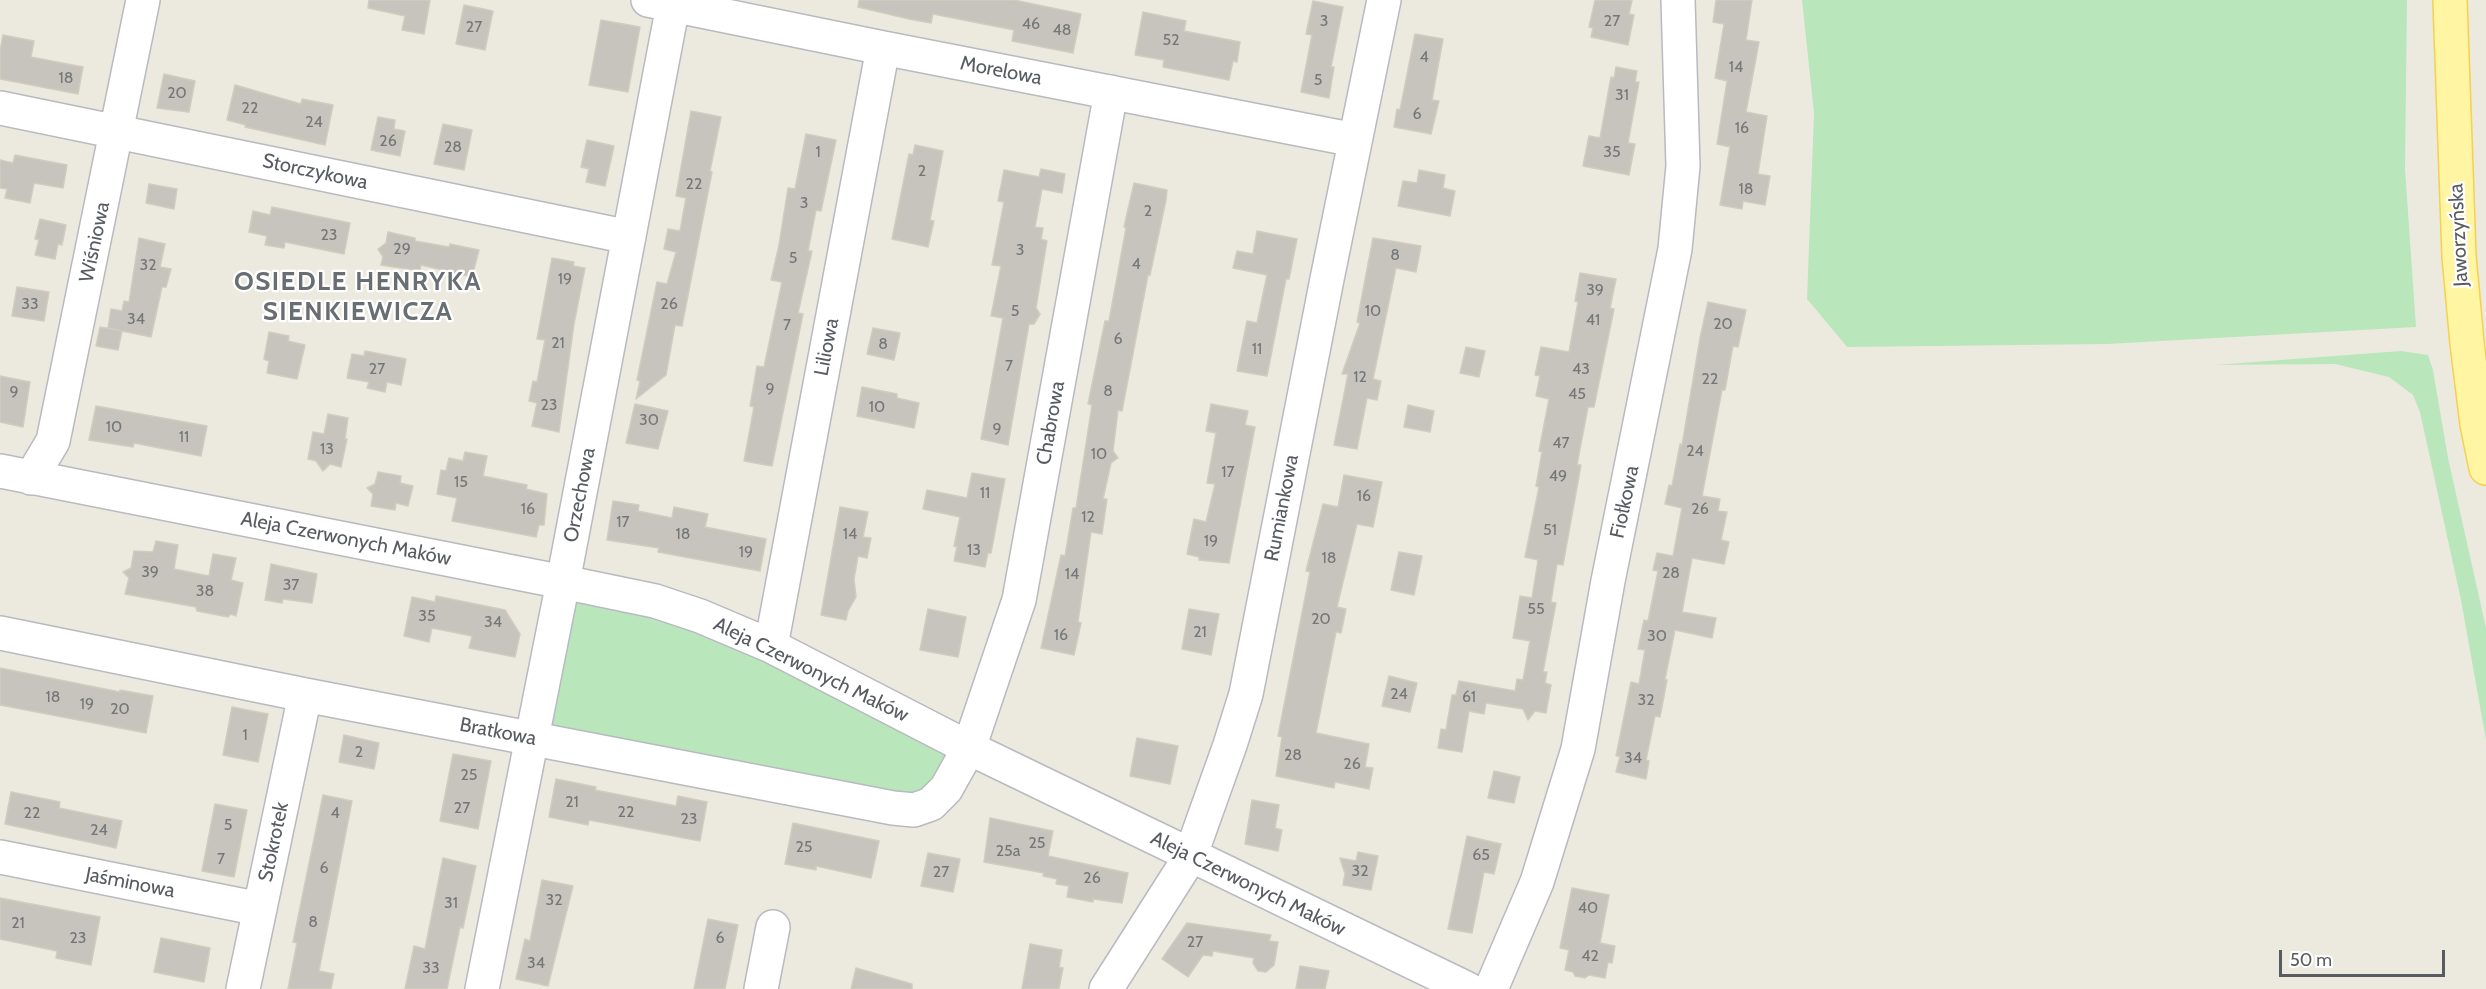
<!DOCTYPE html>
<meta charset="utf-8">
<style>
body{margin:0}
#map{position:relative;width:2486px;height:989px;overflow:hidden;background:#eceadf;font-family:Cabin,sans-serif}
canvas{display:block}
.scale{position:absolute;left:2279px;top:950px;width:166px;height:27px;box-sizing:border-box;border:3px solid #585c61;border-top:0;padding-left:8px;font-size:18px;line-height:21px;white-space:nowrap;color:#585c61;-webkit-text-stroke:4px #fff;paint-order:stroke}
</style>
<div id="map">
<canvas width="2486" height="989"></canvas>
<div class="scale">50 m</div>
</div>
<script>
const c = document.querySelector('canvas').getContext('2d');
c.lineJoin = 'round';
function fill(path, color) {
  c.fillStyle = color;
  c.fill(path, 'evenodd');
}
function poly(rows) {
  const path = new Path2D();
  for (const r of rows) {
    path.moveTo(r[0], r[1]);
    for (let i = 2; i < r.length; i += 2) path.lineTo(r[i], r[i + 1]);
  }
  return path;
}
function trace(path, color, width, dash) {
  c.strokeStyle = color;
  c.lineWidth = width;
  c.lineCap = dash ? 'butt' : 'round';
  c.setLineDash(dash || []);
  c.stroke(path);
}
function drawText(font, color, halo, rows, align = 'center') {
  c.font = font + ' Cabin,sans-serif';
  c.lineWidth = 4.5;
  c.setLineDash([]);
  c.textBaseline = 'middle';
  c.strokeStyle = halo;
  c.fillStyle = color;
  for (const [text, x, y, turn = 0] of rows) {
    c.save();
    c.translate(x, y);
    c.rotate((+turn || 0) * Math.PI / 180);
    c.textAlign = isNaN(turn) ? turn : align;
    if (halo) c.strokeText(text, 0, 0);
    c.fillText(text, 0, 0);
    c.restore();
  }
}
fill(poly([
 [1802,0,2407,0,2405,169,2416,327,2107,344,1847,347,1807,299,1814,113],
 [2401,351,2428,355,2433,370,2448,458,2486,628,2486,740,2461,600,2420,412,2413,395,2389,377,2335,364,2214,365],
 [564,583,655,603,966,749,930,802,532,738]
]), '#bae6bc');
const building = poly([
 [369,0,430,0,424,34,402,30,405,16,368,8,369,0],
 [859,0,1014,0,1081,14,1073,53,1012,41,1014,30,933,14,931,23,909,19,858,7,859,0],
 [1595,0,1632,0,1629,14,1634,15,1628,45,1591,37,1593,28,1589,27,1595,0],
 [1716,0,1752,0,1746,40,1759,42,1746,112,1767,116,1758,174,1770,176,1765,205,1743,201,1742,209,1720,205,1730,147,1717,144,1727,81,1715,78,1724,24,1713,22,1716,0],
 [1313,1,1343,7,1331,67,1334,67,1329,98,1301,92,1312,35,1306,34,1313,1],
 [464,5,493,11,485,50,456,44,464,5],
 [1143,12,1186,21,1184,31,1240,42,1237,62,1233,61,1229,80,1163,67,1164,60,1135,55,1143,12],
 [601,20,640,27,628,92,589,85,601,20],
 [1415,34,1443,39,1432,100,1439,101,1431,134,1394,127,1397,109,1400,110,1415,34],
 [3,35,34,41,31,57,83,67,78,94,0,79,0,51,3,35],
 [1616,67,1637,71,1635,82,1639,82,1628,143,1635,144,1629,175,1583,166,1589,136,1600,138,1611,77,1614,78,1616,67],
 [164,74,195,81,189,112,157,108,164,74],
 [235,85,301,104,302,99,333,105,325,145,245,127,246,125,227,120,235,85],
 [691,111,721,117,710,171,712,172,682,326,675,325,666,375,636,399,640,381,637,380,657,282,667,284,676,252,664,249,668,229,680,231,686,198,676,196,691,111],
 [378,117,395,120,394,129,405,131,400,156,371,150,378,117],
 [443,124,472,130,464,170,434,164,443,124],
 [806,134,836,140,821,211,816,210,808,251,812,251,798,313,803,314,772,466,744,461,754,407,750,406,757,366,764,367,782,282,771,280,779,245,788,188,795,189,806,134],
 [587,140,614,146,605,186,586,182,589,169,581,167,587,140],
 [915,145,943,151,930,220,934,221,928,247,892,239,909,154,913,155,915,145],
 [15,155,67,165,63,188,34,183,30,203,5,198,7,189,0,188,0,160,13,163,15,155],
 [1041,169,1065,174,1062,193,1042,189,1035,227,1043,228,1041,239,1047,241,1036,308,1040,314,1034,324,1029,324,1008,445,981,439,1003,318,991,316,1001,266,992,265,1004,202,998,201,1004,170,1039,177,1041,169],
 [1419,170,1445,175,1443,188,1455,191,1450,216,1398,206,1403,181,1417,183,1419,170],
 [1134,183,1167,190,1166,200,1150,275,1148,275,1122,411,1118,410,1113,451,1118,458,1111,463,1103,499,1107,499,1102,534,1091,532,1078,622,1081,623,1074,655,1041,648,1061,555,1065,556,1073,508,1076,508,1092,405,1088,404,1105,321,1109,321,1126,228,1124,227,1134,183],
 [149,184,177,189,174,209,146,203,149,184],
 [272,207,350,223,344,254,285,242,284,248,265,245,267,236,249,232,253,211,270,215,272,207],
 [40,219,66,225,62,245,58,244,55,259,35,255,39,240,35,239,40,219],
 [1257,231,1297,239,1289,279,1286,279,1267,376,1237,371,1247,321,1257,323,1267,275,1233,268,1237,251,1253,254,1257,231],
 [388,232,415,238,415,241,449,247,450,244,479,250,472,277,421,265,420,271,381,265,383,257,378,249,386,243,388,232],
 [139,238,165,244,160,267,171,269,166,287,162,287,151,337,108,328,111,309,122,311,124,301,129,302,139,238],
 [1373,238,1421,246,1416,272,1396,268,1373,379,1381,381,1377,400,1367,398,1357,449,1334,445,1348,374,1342,374,1360,323,1357,322,1373,238],
 [552,258,574,262,573,266,585,268,574,324,559,432,532,426,537,403,529,401,533,381,537,382,545,340,537,339,552,258],
 [1580,273,1616,279,1610,308,1614,309,1594,407,1588,407,1577,465,1581,465,1563,565,1557,564,1551,602,1556,603,1543,672,1547,672,1545,683,1551,685,1546,713,1535,711,1528,720,1523,709,1486,703,1484,714,1469,711,1462,752,1438,748,1441,729,1446,730,1452,695,1456,695,1459,681,1515,691,1517,679,1523,680,1530,641,1513,638,1520,596,1532,598,1538,560,1525,557,1539,487,1536,486,1542,452,1539,451,1549,399,1536,396,1540,376,1535,375,1541,347,1569,352,1578,302,1575,301,1580,273],
 [17,287,49,292,44,321,12,316,17,287],
 [1708,302,1746,310,1738,347,1733,346,1725,390,1722,390,1702,496,1720,499,1718,511,1727,512,1721,540,1729,542,1724,564,1692,558,1682,612,1716,618,1712,638,1675,630,1665,679,1667,680,1660,717,1655,716,1646,760,1649,761,1646,779,1616,772,1620,756,1616,756,1631,682,1639,684,1645,650,1638,649,1644,620,1648,621,1658,571,1653,570,1657,553,1673,556,1682,508,1665,504,1669,485,1672,486,1680,444,1682,445,1700,338,1708,302],
 [100,327,122,331,118,350,96,346,100,327],
 [873,328,900,333,894,360,867,354,873,328],
 [269,332,289,336,288,341,305,345,297,379,267,373,269,361,264,359,269,332],
 [1466,347,1485,351,1479,377,1460,373,1466,347],
 [365,351,406,359,401,385,387,382,385,392,367,388,369,382,347,378,352,354,364,356,365,351],
 [0,376,30,382,23,427,0,422,0,376],
 [862,387,897,394,897,398,919,403,914,428,857,416,862,387],
 [635,404,668,411,658,449,626,443,635,404],
 [1211,404,1248,411,1245,425,1255,427,1229,563,1199,560,1199,557,1187,554,1194,519,1206,522,1215,484,1207,483,1216,433,1206,431,1211,404],
 [1408,405,1434,411,1430,432,1404,427,1408,405],
 [96,406,207,426,201,456,134,443,133,447,89,440,96,406],
 [328,414,348,418,345,439,347,439,341,467,330,464,323,471,316,461,308,459,313,432,324,434,328,414],
 [465,452,487,456,483,476,527,485,526,489,547,494,544,525,539,525,536,537,452,521,457,498,437,494,441,470,446,471,449,458,463,461,465,452],
 [378,472,401,476,400,483,413,486,408,506,396,503,395,510,371,506,373,494,367,488,375,484,378,472],
 [972,473,1005,479,991,553,988,553,985,567,954,561,957,547,954,546,960,517,923,509,927,490,967,498,972,473],
 [1344,475,1382,482,1373,527,1357,524,1337,607,1346,609,1341,633,1336,632,1316,733,1369,744,1365,767,1373,768,1369,789,1335,782,1334,788,1276,776,1282,737,1278,736,1310,572,1306,571,1323,504,1338,507,1344,475],
 [613,501,639,505,638,511,672,518,674,507,708,514,705,527,766,539,760,571,658,552,659,548,607,540,613,501],
 [840,507,868,512,863,537,871,538,867,558,858,556,854,579,856,597,848,611,846,620,821,615,840,507],
 [156,541,178,545,174,569,209,576,213,554,236,558,231,580,243,583,236,616,231,614,228,617,197,611,196,607,125,594,129,578,123,572,131,568,134,551,153,552,156,541],
 [1399,552,1422,556,1414,595,1391,590,1399,552],
 [271,564,317,574,312,603,283,599,282,603,265,600,271,564],
 [436,596,505,610,520,634,515,657,469,648,472,636,432,628,429,642,404,636,412,597,435,602,436,596],
 [928,609,966,617,958,657,920,650,928,609],
 [1189,609,1219,614,1211,655,1182,649,1189,609],
 [0,668,120,692,120,690,153,696,146,733,0,705,0,668],
 [1389,676,1417,683,1410,712,1382,706,1389,676],
 [232,707,268,714,258,762,223,755,232,707],
 [344,735,379,743,374,769,339,762,344,735],
 [1137,738,1178,746,1170,784,1130,776,1137,738],
 [453,754,491,761,478,829,440,821,453,754],
 [1494,771,1520,777,1514,803,1488,798,1494,771],
 [556,779,596,787,595,790,676,806,678,796,707,802,700,841,589,820,588,825,549,817,556,779],
 [11,792,60,802,59,808,122,821,116,848,5,824,11,792],
 [323,795,352,801,319,971,334,974,331,989,288,989,297,943,293,942,323,795],
 [1252,800,1279,805,1275,828,1282,830,1278,851,1245,844,1252,800],
 [215,804,247,810,234,877,202,871,215,804],
 [990,818,1053,831,1048,856,1128,873,1122,903,1093,899,1093,902,1067,897,1069,886,1056,884,1057,879,1043,876,1044,873,984,862,990,818],
 [793,823,879,841,871,878,816,866,816,870,785,864,793,823],
 [1467,836,1501,844,1494,874,1484,872,1472,933,1448,929,1467,836],
 [1358,852,1378,856,1371,890,1343,885,1345,874,1340,858,1356,861,1358,852],
 [928,853,960,859,953,892,921,886,928,853],
 [443,858,476,866,463,928,460,927,447,989,405,989,414,946,425,949,443,858],
 [542,880,573,886,548,986,516,979,525,939,530,941,542,880],
 [1572,888,1609,895,1600,943,1615,946,1612,963,1608,962,1605,978,1589,975,1585,978,1575,976,1573,972,1565,970,1569,950,1560,948,1572,888],
 [0,898,100,917,91,965,56,958,57,951,0,939,0,898],
 [708,919,738,925,725,989,694,989,708,919],
 [1187,923,1271,935,1269,941,1278,942,1274,965,1266,972,1258,971,1253,963,1254,958,1213,951,1212,956,1203,955,1188,977,1162,959,1187,923],
 [161,938,210,948,204,982,154,972,161,938],
 [1030,944,1062,950,1059,967,1063,968,1059,989,1022,989,1030,944],
 [1300,966,1329,971,1325,989,1296,989,1300,966],
 [856,968,912,984,912,989,851,989,856,968]
]);
fill(building, '#c7c4bd');
trace(building, '#d1ccbe', 1.5);
const minor = poly([
 [648,0,883,48,1355,140],
 [0,108,629,237],
 [0,471,563,582,655,601,700,616,771,646,969,748,1468,989],
 [31,478,53,441,143,0],
 [0,633,305,695,893,808,914,810,931,804,946,789,969,748,1019,600,1111,92],
 [771,646,883,48],
 [0,857,260,909],
 [243,989,305,695],
 [482,989,563,582,674,0],
 [761,989,773,927],
 [1106,989,1190,857,1230,745,1246,694,1327,279,1384,0],
 [1491,989,1537,882,1578,749,1608,581,1675,249,1683,166,1678,0]
]);
const major = poly([
 [2450,0,2459,256,2467,343,2477,424,2486,468]
]);
trace(minor, '#b7babf', 36);
trace(major, '#f6d04e', 36);
trace(minor, '#fff', 33);
trace(major, '#fff5a2', 33);
drawText('16px', '#747678', null, [
 ["3",1324,21],
 ["27",1612,21],
 ["46",1031,24],
 ["27",474,27],
 ["48",1062,30],
 ["52",1171,40],
 ["4",1424,57],
 ["14",1736,67],
 ["18",66,78],
 ["5",1318,80],
 ["20",177,93],
 ["31",1622,95],
 ["22",250,108],
 ["6",1417,114],
 ["24",314,122],
 ["16",1742,128],
 ["26",388,141],
 ["28",453,147],
 ["1",818,152],
 ["35",1612,152],
 ["2",922,171],
 ["22",694,184],
 ["18",1746,189],
 ["3",804,203],
 ["2",1148,211],
 ["23",329,235],
 ["29",402,249],
 ["3",1020,250],
 ["8",1395,255],
 ["5",793,258],
 ["4",1136,264],
 ["32",148,265],
 ["19",565,279],
 ["39",1595,290],
 ["33",30,304],
 ["26",669,304],
 ["5",1015,311],
 ["10",1373,311],
 ["34",136,319],
 ["41",1593,320],
 ["20",1723,324],
 ["7",787,325],
 ["6",1118,339],
 ["21",558,343],
 ["8",883,344],
 ["11",1257,349],
 ["7",1009,366],
 ["27",377,369],
 ["43",1581,369],
 ["12",1360,377],
 ["22",1710,379],
 ["9",770,389],
 ["8",1108,391],
 ["9",14,392],
 ["45",1577,394],
 ["23",549,405],
 ["10",877,407],
 ["30",649,420],
 ["10",114,427],
 ["9",997,429],
 ["11",184,437],
 ["47",1561,443],
 ["13",327,449],
 ["24",1695,451],
 ["10",1099,454],
 ["17",1228,472],
 ["49",1558,476],
 ["15",461,482],
 ["11",985,493],
 ["16",1364,496],
 ["16",528,509],
 ["26",1700,509],
 ["12",1088,517],
 ["17",623,522],
 ["51",1550,530],
 ["18",683,534],
 ["14",850,534],
 ["19",1211,541],
 ["13",974,550],
 ["19",746,552],
 ["18",1329,558],
 ["39",150,572],
 ["28",1671,573],
 ["14",1072,574],
 ["37",291,585],
 ["38",205,591],
 ["55",1536,609],
 ["35",427,616],
 ["20",1321,619],
 ["34",493,622],
 ["21",1200,632],
 ["16",1061,635],
 ["30",1657,636],
 ["24",1399,694],
 ["18",53,697],
 ["61",1469,697],
 ["32",1646,700],
 ["19",87,704],
 ["20",120,709],
 ["1",245,735],
 ["2",359,752],
 ["28",1293,755],
 ["34",1633,758],
 ["26",1352,764],
 ["25",469,775],
 ["21",572,802],
 ["27",462,808],
 ["22",626,812],
 ["22",32,813],
 ["4",335,813],
 ["23",689,819],
 ["5",228,825],
 ["24",99,830],
 ["25",1037,843],
 ["25",804,847],
 ["25a",1008,851],
 ["65",1481,855],
 ["7",221,859],
 ["6",324,868],
 ["32",1360,871],
 ["27",941,872],
 ["26",1092,878],
 ["32",554,900],
 ["31",451,903],
 ["40",1588,908],
 ["8",313,922],
 ["21",18,923],
 ["23",78,938],
 ["6",720,938],
 ["27",1195,942],
 ["42",1590,956],
 ["34",536,963],
 ["33",431,968]
]);
drawText('20px', '#585c61', '#fff', [
 ["Morelowa",1001,71,11],
 ["Storczykowa",315,172,12],
 ["Jaworzyńska",2459,235,-93],
 ["Wiśniowa",95,242,-78],
 ["Liliowa",827,347,-79],
 ["Chabrowa",1051,423,-80],
 ["Orzechowa",580,495,-79],
 ["Fiołkowa",1625,502,-78],
 ["Rumiankowa",1282,508,-79],
 ["Aleja Czerwonych Maków",346,539,11],
 ["Aleja Czerwonych Maków",811,670,26],
 ["Bratkowa",498,732,11],
 ["Stokrotek",274,842,-78],
 ["Jaśminowa",130,883,11],
 ["Aleja Czerwonych Maków",1248,884,26]
]);
c.letterSpacing = '1.5px';
drawText('bold 26px', '#696e73', '#fff', [
 ["OSIEDLE HENRYKA",358,282],
 ["SIENKIEWICZA",358,312]
]);
c.letterSpacing = '0px';
</script>
